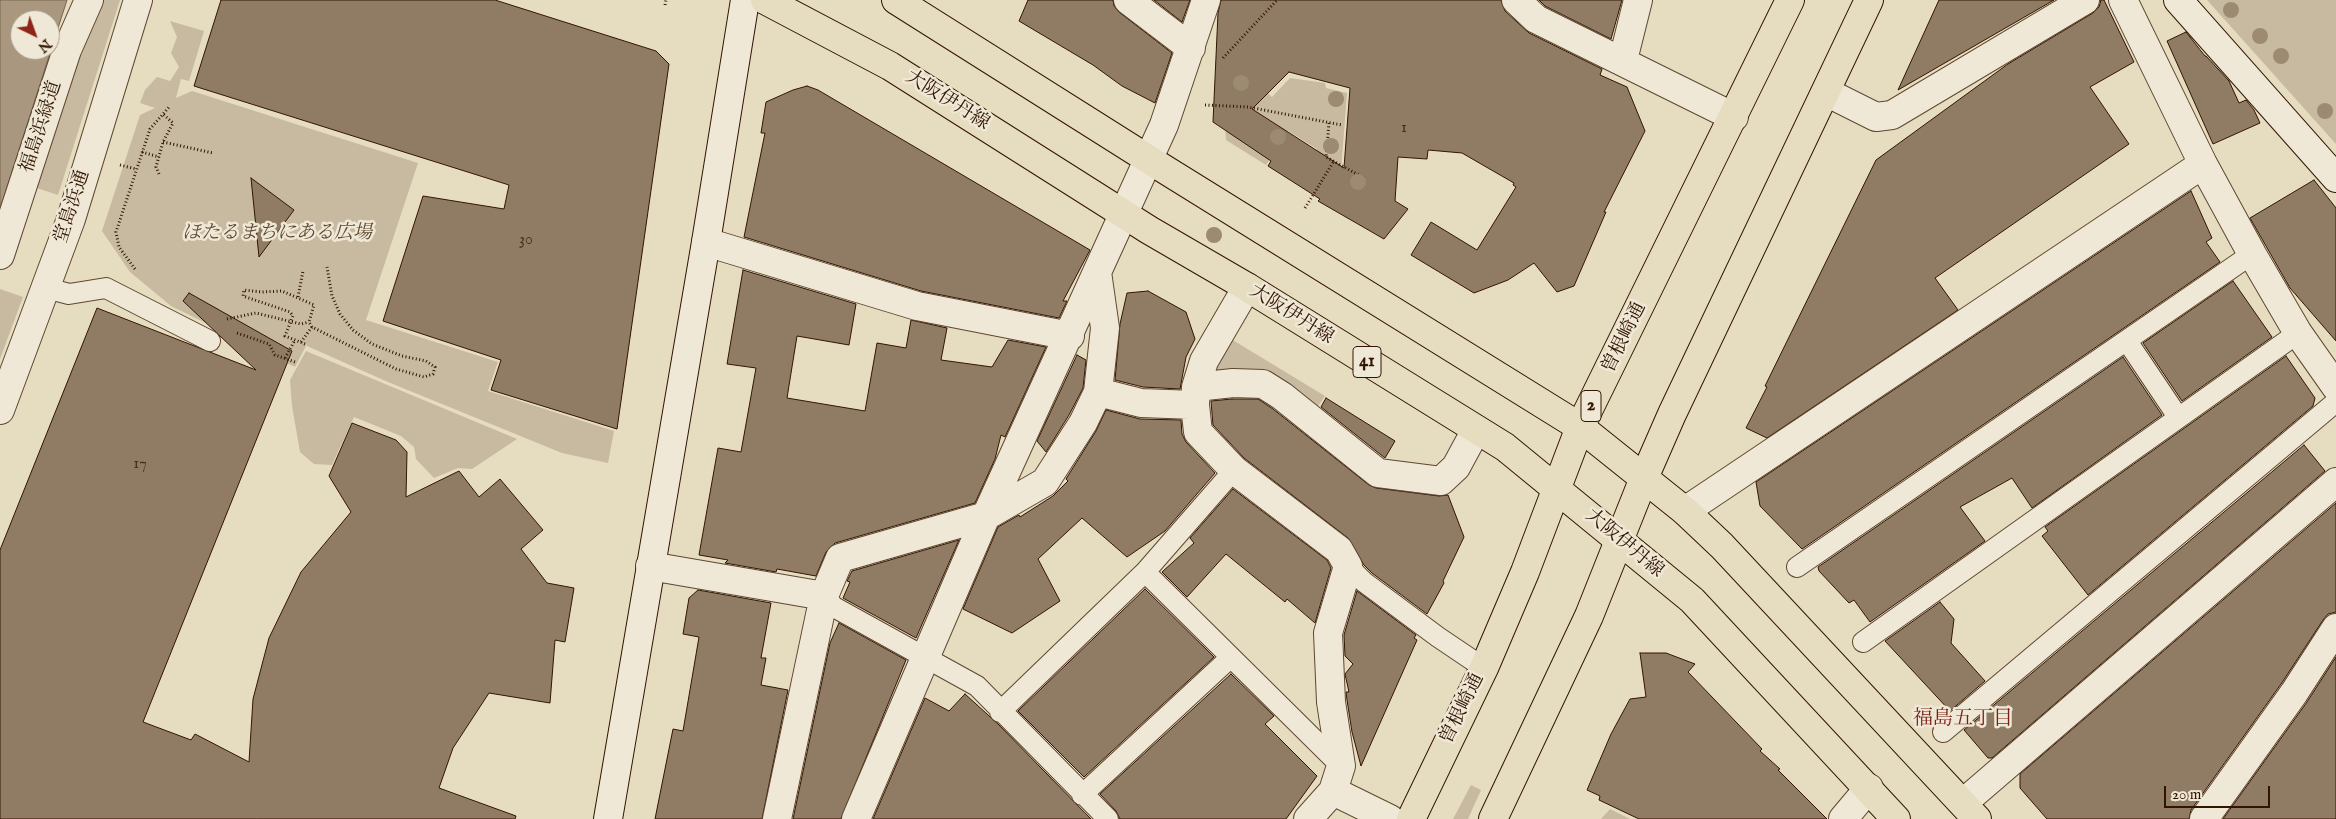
<!DOCTYPE html>
<meta charset="utf-8">
<style>
body{margin:0}
#map{position:relative;width:2336px;height:819px;overflow:hidden;background:#e6dcc0;font-family:"IM FELL English",serif}
canvas{display:block}
.north{position:absolute;left:10px;top:10px;width:50px;height:50px;box-sizing:border-box;background:#efe8d6;border:1px solid #a39481;border-radius:50%;rotate:138deg;font-size:14px;font-weight:700;line-height:20px;text-align:center;color:#321501}
.north::after{content:'';display:block;margin:auto;width:18px;height:22px;background:#8f2418;clip-path:polygon(50% 0,100% 100%,50% 72%,0 100%)}
.scale{position:absolute;left:2164px;top:786px;width:106px;height:22px;box-sizing:border-box;border:2px solid #321501;border-top:0;padding-left:6px;font-size:15px;line-height:18px;white-space:nowrap;color:#321501;-webkit-text-stroke:4px #efe8d6;paint-order:stroke}
</style>
<div id="map">
<canvas width="2336" height="819"></canvas>
<div class="north">N</div>
<div class="scale">20 m</div>
</div>
<script>
const c = document.querySelector('canvas').getContext('2d');
c.lineJoin = 'round';
function fill(path, color) {
  c.fillStyle = color;
  c.fill(path, 'evenodd');
}
function poly(rows) {
  const path = new Path2D();
  for (const r of rows) {
    path.moveTo(r[0], r[1]);
    for (let i = 2; i < r.length; i += 2) path.lineTo(r[i], r[i + 1]);
  }
  return path;
}
function trace(path, color, width, dash) {
  c.strokeStyle = color;
  c.lineWidth = width;
  c.lineCap = dash ? 'butt' : 'round';
  c.setLineDash(dash || []);
  c.stroke(path);
}
function drawText(font, color, halo, rows, align = 'center') {
  c.font = font + ' "IM FELL English","Noto Serif JP",serif';
  c.lineWidth = 5;
  c.setLineDash([]);
  c.textBaseline = 'middle';
  c.strokeStyle = halo;
  c.fillStyle = color;
  for (const [text, x, y, turn = 0] of rows) {
    c.save();
    c.translate(x, y);
    c.rotate((+turn || 0) * Math.PI / 180);
    c.textAlign = isNaN(turn) ? turn : align;
    if (halo) c.strokeText(text, 0, 0);
    c.fillText(text, 0, 0);
    c.restore();
  }
}
fill(poly([
 [97,0,120,0,58,195,31,186],
 [2207,0,2336,0,2336,144],
 [170,21,204,31,189,81,181,79,176,98,192,91,418,163,366,320,498,362,488,391,614,431,608,463,562,453,388,382,307,346,307,344,295,367,171,306,130,272,102,231,140,115,155,108,140,103,145,90,157,77,170,81,179,67,171,53,177,37],
 [1235,65,1272,97,1290,78,1325,83,1326,88,1347,93,1341,171,1313,155,1317,149,1288,131,1266,165,1226,140,1225,125],
 [0,289,23,297,0,359],
 [1231,339,1325,396,1316,409,1209,374],
 [306,351,517,439,472,469,458,468,434,478,416,459,414,447,401,436,354,417,332,465,314,464,300,452,292,406,290,380],
 [1471,785,1481,790,1468,819,1453,819],
 [1610,809,1630,819,1601,819]
]), '#c7baa0');
const water = poly([
 [0,0,67,0,0,209,0,0],
 [20,20,50,20,50,50,20,50,20,20]
]);
fill(water, '#a9987f');
trace(water, '#79644d', 1);
const building = poly([
 [221,0,495,0,656,51,669,64,617,429,491,390,501,360,383,321,423,196,504,209,509,185,194,86,221,0],
 [1028,0,1113,0,1114,6,1119,12,1172,53,1155,103,1122,86,1093,65,1019,21,1028,0],
 [1154,0,1190,0,1182,22,1154,0],
 [1221,0,1501,0,1505,11,1529,33,1602,69,1600,75,1627,87,1645,131,1604,212,1606,212,1574,286,1557,292,1534,263,1508,280,1474,293,1411,255,1431,222,1477,250,1516,187,1513,185,1514,183,1462,153,1428,150,1427,159,1398,157,1395,201,1408,209,1384,239,1318,201,1320,199,1268,166,1271,161,1213,122,1218,13,1221,0],
 [1289,72,1350,88,1344,168,1252,109,1289,72],
 [1539,0,1622,0,1611,39,1545,6,1539,0],
 [1939,0,2054,0,1898,90,1939,0],
 [2101,0,2104,0,2134,62,2090,87,2129,144,1935,278,1958,310,1767,438,1746,428,1767,387,1765,386,1876,160,2008,64,2093,13,2099,7,2101,0],
 [2186,32,2205,56,2206,56,2229,81,2239,103,2246,100,2254,110,2260,123,2213,144,2167,41,2186,32],
 [807,86,818,90,1090,250,1063,301,1067,301,1059,318,921,291,744,237,765,133,761,133,766,102,793,90,807,86],
 [251,178,294,210,259,257,251,178],
 [2314,180,2336,208,2336,341,2290,288,2250,218,2314,180],
 [2191,191,2212,238,2206,242,2220,262,1802,549,1760,506,1756,482,2191,191],
 [743,270,856,304,849,345,797,336,787,398,865,411,877,343,906,348,911,320,947,328,941,360,992,367,1008,340,1046,347,1005,437,1001,435,995,459,975,503,835,543,826,552,816,576,777,569,776,572,725,563,728,560,699,555,718,448,741,452,756,368,727,364,743,270],
 [2233,281,2272,337,2182,401,2143,343,2233,281],
 [1148,291,1186,312,1195,339,1186,357,1180,389,1143,387,1115,380,1120,324,1127,293,1148,291],
 [189,293,292,351,143,722,191,740,195,734,249,762,253,699,269,638,301,572,351,512,329,476,352,423,396,440,407,452,406,497,459,471,479,497,500,479,543,530,521,549,547,583,574,588,565,642,555,640,550,703,489,693,453,748,439,788,516,816,515,819,0,819,0,550,97,308,256,370,183,301,189,293],
 [1077,355,1086,360,1083,388,1069,415,1046,452,1037,441,1077,355],
 [2286,356,2315,398,2313,406,2088,595,2042,536,2048,531,2045,527,2286,356],
 [2123,357,2162,415,2032,508,2012,478,1960,507,1985,541,1870,622,1854,600,1849,603,1819,571,1818,567,2123,357],
 [1326,398,1395,441,1385,458,1321,407,1326,398],
 [1232,399,1258,399,1273,409,1369,485,1376,488,1439,496,1448,495,1464,537,1443,581,1444,583,1427,614,1372,573,1364,565,1348,538,1244,458,1213,425,1211,401,1232,399],
 [1106,410,1140,419,1181,420,1182,434,1186,442,1215,473,1165,531,1127,557,1082,518,1038,559,1060,601,1012,633,963,609,998,527,1019,515,1020,517,1053,496,1068,481,1066,479,1096,431,1106,410],
 [2304,445,2325,471,1992,758,1988,758,1964,730,2304,445],
 [1233,489,1327,560,1331,568,1315,623,1287,599,1285,602,1226,554,1187,597,1162,572,1194,543,1190,538,1233,489],
 [2336,503,2336,612,2328,614,2323,620,2281,684,2191,810,2189,819,2047,819,2020,788,2020,774,2336,503],
 [959,540,916,638,843,598,850,582,847,581,852,571,959,540],
 [1145,589,1214,657,1084,777,1018,711,1145,589],
 [698,590,771,603,761,658,766,658,761,685,788,690,762,819,655,819,673,729,683,731,699,637,683,634,689,598,698,590],
 [1357,591,1416,635,1414,638,1417,640,1361,766,1352,732,1347,700,1346,692,1349,692,1345,674,1353,664,1345,656,1344,635,1357,591],
 [1940,602,1954,619,1951,643,1985,681,1950,711,1885,641,1940,602],
 [839,623,906,660,841,819,793,819,830,643,839,623],
 [1640,653,1666,653,1695,664,1688,672,1762,749,1760,751,1780,769,1778,770,1827,819,1639,819,1599,800,1600,796,1587,790,1611,734,1630,699,1646,697,1640,653],
 [2336,657,2336,819,2223,819,2307,702,2336,657],
 [1231,674,1274,716,1265,724,1317,776,1286,819,1120,819,1116,811,1100,794,1231,674],
 [965,694,998,724,1091,819,873,819,925,698,949,711,965,694]
]);
fill(building, '#907c64');
trace(building, '#321501', 1);
const lane = poly([
 [46,288,69,294,106,288,210,341],
 [2127,341,2178,417],
 [1348,566,1364,582,1438,637,1484,668],
 [1797,567,2252,254],
 [1145,572,1341,766],
 [824,596,834,607,977,686,1108,819],
 [1863,642,2298,333],
 [1000,712,1145,572,1234,470],
 [1943,732,2336,402],
 [1082,795,1230,658]
]);
const street = poly([
 [1128,0,1191,48],
 [1516,0,1536,19,1734,117],
 [2123,0,2203,164,2252,254,2298,333,2336,387],
 [1623,60,1638,0],
 [1826,92,1876,117,1892,115,2085,0],
 [706,242,917,306,1070,336],
 [0,255,67,50,89,0],
 [1247,287,1204,361,1196,387,1195,405,1198,432,1234,470,1339,550,1348,566,1328,633,1331,702,1341,766,1333,791],
 [1196,387,1233,383,1263,384,1282,396,1378,473,1441,481,1456,467,1476,430],
 [1098,392,1141,403,1195,405],
 [0,410,71,219,138,0],
 [1685,511,2203,164],
 [650,566,824,596],
 [1963,803,2336,482],
 [777,819,824,596,840,558,986,516,1045,482,1083,423,1098,392,1105,328,1097,272],
 [856,819,986,516,1164,125,1206,0],
 [1308,819,1333,791,1390,819],
 [1843,819,1869,788],
 [2204,819,2294,693,2336,628]
]);
const secondary = poly([
 [2178,0,2336,178],
 [608,819,706,242,745,0]
]);
const primary = poly([
 [765,0,890,66,1149,230,1247,287,1505,447,1692,600,1896,819],
 [896,0,1148,159,1580,427,1685,511,1722,546,1977,819]
]);
const highway = poly([
 [1411,819,1484,668,1525,572,1580,427,1790,0],
 [1493,819,1589,616,1644,478,1672,414,1869,0]
]);
trace(lane, '#5f4731', 22);
trace(street, '#5f4731', 30);
trace(secondary, '#321501', 30);
trace(primary, '#321501', 30);
trace(highway, '#321501', 30);
trace(poly([
 [665,5,666,0],
 [1223,58,1277,0],
 [1205,105,1248,107,1342,125],
 [1329,123,1326,157,1364,178],
 [163,142,213,153],
 [142,152,159,157],
 [120,165,136,169],
 [159,174,156,167,163,142,173,123,163,114],
 [1305,208,1334,161],
 [135,269,119,247,116,232,150,129,170,106],
 [298,297,303,271],
 [227,319,256,313,301,324,309,322],
 [237,333,269,344,275,355,295,362],
 [301,342,312,327],
 [305,344,285,336,293,316,290,312,243,296,244,290,262,292,282,291,314,305,309,322,312,327,396,369,424,377,433,374,435,367,426,361,402,356,372,344,353,330,340,314,332,296,327,267],
 [285,358,295,340]
]), '#321501', 3, [1, 2.5]);
trace(lane, '#efe8d6', 20);
trace(street, '#efe8d6', 28);
trace(secondary, '#efe8d6', 28);
trace(primary, '#e6dcc0', 28);
trace(highway, '#e6dcc0', 28);
c.fillStyle = '#9c8a71';
for (const [x, y] of [
 [2231,10],
 [2260,36],
 [2281,56],
 [1241,83],
 [1336,99],
 [2325,111],
 [1278,137],
 [1331,146],
 [1358,182],
 [1214,235]
]) {
  c.beginPath();
  c.arc(x, y, 8, 0, 2 * Math.PI);
  c.fill();
}
drawText('16px', '#4a2f1a', null, [
 ["1",1404,129],
 ["30",526,241],
 ["17",140,465]
]);
for (const [x, y, w] of [
 [1367,362,28],
 [1591,406,20]
]) {
  const box = new Path2D();
  box.roundRect(x - w / 2, y - 15.5, w, 31, 4);
  c.fillStyle = '#efe8d6';
  c.fill(box);
  trace(box, '#321501', 1);
}
drawText('bold 18px', '#321501', null, [
 ["41",1367,362],
 ["2",1591,406]
]);
drawText('19px', '#321501', '#efe8d6', [
 ["大阪伊丹線",947,101,32],
 ["福島浜緑道",42,127,-72],
 ["堂島浜通",73,207,-72],
 ["大阪伊丹線",1291,315,32],
 ["曽根崎通",1625,338,-64],
 ["大阪伊丹線",1624,544,40],
 ["曽根崎通",1463,709,-64]
]);
drawText('italic 19px', '#5f4731', '#efe8d6', [
 ["ほたるまちにある広場",277,234]
]);
drawText('20px', '#7a1f14', '#efe8d6', [
 ["福島五丁目",1963,720]
]);
</script>
